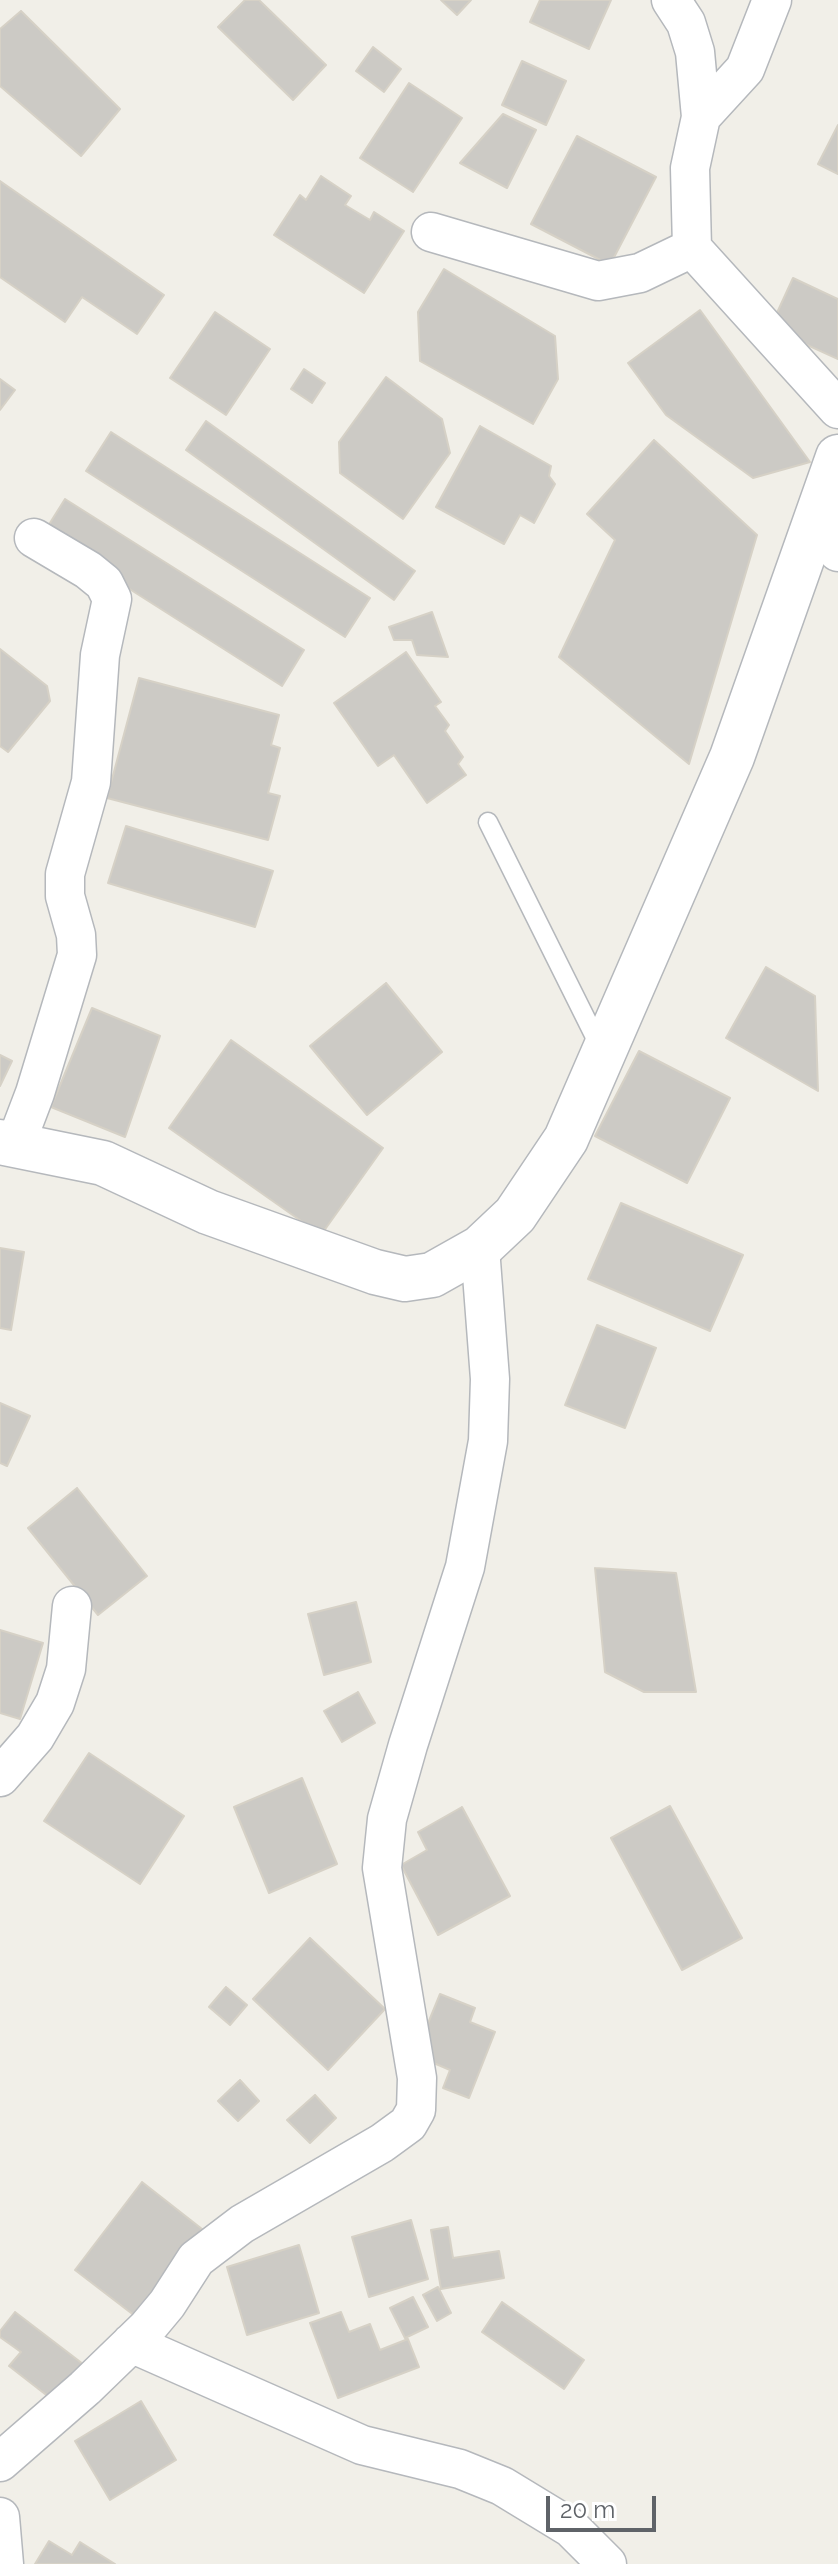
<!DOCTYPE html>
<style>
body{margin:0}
#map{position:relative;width:838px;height:2564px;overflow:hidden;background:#f1efe8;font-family:Raleway,sans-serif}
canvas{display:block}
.scale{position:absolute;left:546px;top:2496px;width:110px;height:36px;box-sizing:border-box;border:4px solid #5f6368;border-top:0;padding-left:10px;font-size:24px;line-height:28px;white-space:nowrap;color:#5f6368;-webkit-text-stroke:6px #fff;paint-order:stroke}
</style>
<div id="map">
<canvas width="838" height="2564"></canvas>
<div class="scale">20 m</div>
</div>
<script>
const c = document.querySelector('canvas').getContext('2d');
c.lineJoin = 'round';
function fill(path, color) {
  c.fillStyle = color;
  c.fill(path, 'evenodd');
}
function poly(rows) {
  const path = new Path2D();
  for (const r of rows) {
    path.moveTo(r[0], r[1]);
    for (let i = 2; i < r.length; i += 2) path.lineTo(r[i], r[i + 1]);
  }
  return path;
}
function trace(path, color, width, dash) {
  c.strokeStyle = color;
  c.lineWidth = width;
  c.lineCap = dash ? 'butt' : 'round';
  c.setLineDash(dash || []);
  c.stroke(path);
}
const building = poly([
 [245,0,259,0,326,65,293,100,218,27,245,0],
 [441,0,471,0,457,15,441,0],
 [540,0,611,0,589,49,530,22,540,0],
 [21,11,120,109,81,156,0,86,0,29,21,11],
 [373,47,401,69,384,92,356,71,373,47],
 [522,61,566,81,546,125,502,105,522,61],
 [409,83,462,118,413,192,360,158,409,83],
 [503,114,536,130,507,188,460,163,503,114],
 [838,125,838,174,818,164,838,125],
 [577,136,656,177,610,265,531,224,577,136],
 [321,176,351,196,345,205,370,220,374,212,404,231,364,293,274,235,300,195,306,200,321,176],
 [0,181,164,295,137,334,82,297,65,322,0,277,0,181],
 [444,269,555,336,558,379,533,424,420,361,418,312,444,269],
 [793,278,838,299,838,359,770,328,793,278],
 [700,310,810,462,753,478,666,415,628,363,700,310],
 [215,312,270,349,226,415,170,378,215,312],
 [304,369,325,383,312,403,291,389,304,369],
 [386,377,442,419,450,453,403,519,340,473,339,442,386,377],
 [0,379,15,390,0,410,0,379],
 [206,421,415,571,394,600,186,450,206,421],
 [480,426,551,466,549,476,555,484,534,523,520,515,504,544,436,507,480,426],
 [111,432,370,598,345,637,86,471,111,432],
 [654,440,757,535,689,764,559,657,615,540,587,514,654,440],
 [65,499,304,650,282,686,43,534,65,499],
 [432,612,448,657,417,655,412,640,394,640,389,627,432,612],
 [0,649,47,686,50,701,8,752,0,746,0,649],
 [406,652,441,702,435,706,449,725,445,731,463,757,458,764,466,775,427,803,394,755,378,766,334,703,406,652],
 [139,678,279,715,271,745,280,748,268,793,280,796,268,840,107,798,139,678],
 [126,826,273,871,255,927,108,883,126,826],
 [766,967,815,996,818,1091,726,1038,766,967],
 [386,983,442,1052,367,1115,310,1046,386,983],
 [92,1008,160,1036,125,1137,51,1107,92,1008],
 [231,1040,383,1148,321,1235,169,1128,231,1040],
 [639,1051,730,1098,687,1183,595,1136,639,1051],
 [0,1055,12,1061,0,1086,0,1055],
 [621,1203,743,1255,710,1331,588,1279,621,1203],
 [0,1248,24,1252,11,1330,0,1328,0,1248],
 [597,1325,656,1348,625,1428,565,1405,597,1325],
 [0,1403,30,1416,7,1466,0,1463,0,1403],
 [77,1488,147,1576,98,1615,28,1528,77,1488],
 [595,1568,676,1573,696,1692,644,1692,605,1672,595,1568],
 [356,1602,371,1662,324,1675,308,1614,356,1602],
 [0,1630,43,1643,20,1719,0,1713,0,1630],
 [358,1692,375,1723,342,1742,324,1711,358,1692],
 [89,1753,184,1816,140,1884,44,1821,89,1753],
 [302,1778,337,1864,269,1893,234,1807,302,1778],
 [670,1806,742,1938,682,1970,611,1838,670,1806],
 [462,1807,510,1896,438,1935,401,1865,427,1850,418,1832,462,1807],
 [310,1938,385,2009,328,2070,253,1999,310,1938],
 [226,1987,247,2005,230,2025,209,2007,226,1987],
 [440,1994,475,2008,470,2022,495,2032,469,2098,443,2088,450,2070,415,2055,440,1994],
 [240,2080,259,2101,238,2121,218,2101,240,2080],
 [315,2095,336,2118,310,2143,287,2120,315,2095],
 [142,2182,202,2229,135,2316,75,2270,142,2182],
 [411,2220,428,2279,369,2297,352,2237,411,2220],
 [448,2227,453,2258,499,2251,504,2278,441,2289,431,2230,448,2227],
 [299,2245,319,2313,247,2335,227,2267,299,2245],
 [438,2287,451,2313,437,2321,423,2295,438,2287],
 [413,2297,428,2327,405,2338,390,2308,413,2297],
 [502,2302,584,2360,564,2389,482,2332,502,2302],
 [15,2312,83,2364,54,2401,9,2366,21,2352,0,2337,0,2331,15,2312],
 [341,2312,349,2332,370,2324,380,2350,408,2339,419,2367,338,2398,310,2323,341,2312],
 [141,2401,176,2460,110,2500,75,2441,141,2401],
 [49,2541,72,2555,80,2542,115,2564,35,2564,49,2541]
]);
fill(building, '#cccac5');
trace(building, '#d6d1c6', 2);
const service = poly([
 [488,822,601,1049]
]);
const minor = poly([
 [671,0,686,23,695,52,701,117,690,168,692,248,838,409],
 [701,117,745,69,772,0],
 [431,232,598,281,640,273,692,248],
 [817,515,838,552],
 [16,1143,35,1093,77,955,76,935,65,896,65,874,91,782,100,655,112,599,104,583,88,570,34,538],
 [0,1777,35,1737,55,1703,66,1669,72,1606],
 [131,2343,362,2445,460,2469,502,2486,571,2528,607,2564],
 [0,2462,85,2388,147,2328,167,2304,196,2259,242,2224,382,2143,408,2124,416,2110,417,2078,382,1868,387,1819,408,1745,465,1567,488,1441,490,1379,480,1248],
 [0,2517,4,2564]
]);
const tertiary = poly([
 [0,1142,103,1163,208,1212,375,1272,405,1279,432,1275,480,1248,515,1215,566,1139,732,757,838,457]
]);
trace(service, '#b5b8bc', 21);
trace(minor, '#b5b8bc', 41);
trace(tertiary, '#b5b8bc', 47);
trace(service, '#fff', 18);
trace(minor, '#fff', 38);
trace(tertiary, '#fff', 44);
</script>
